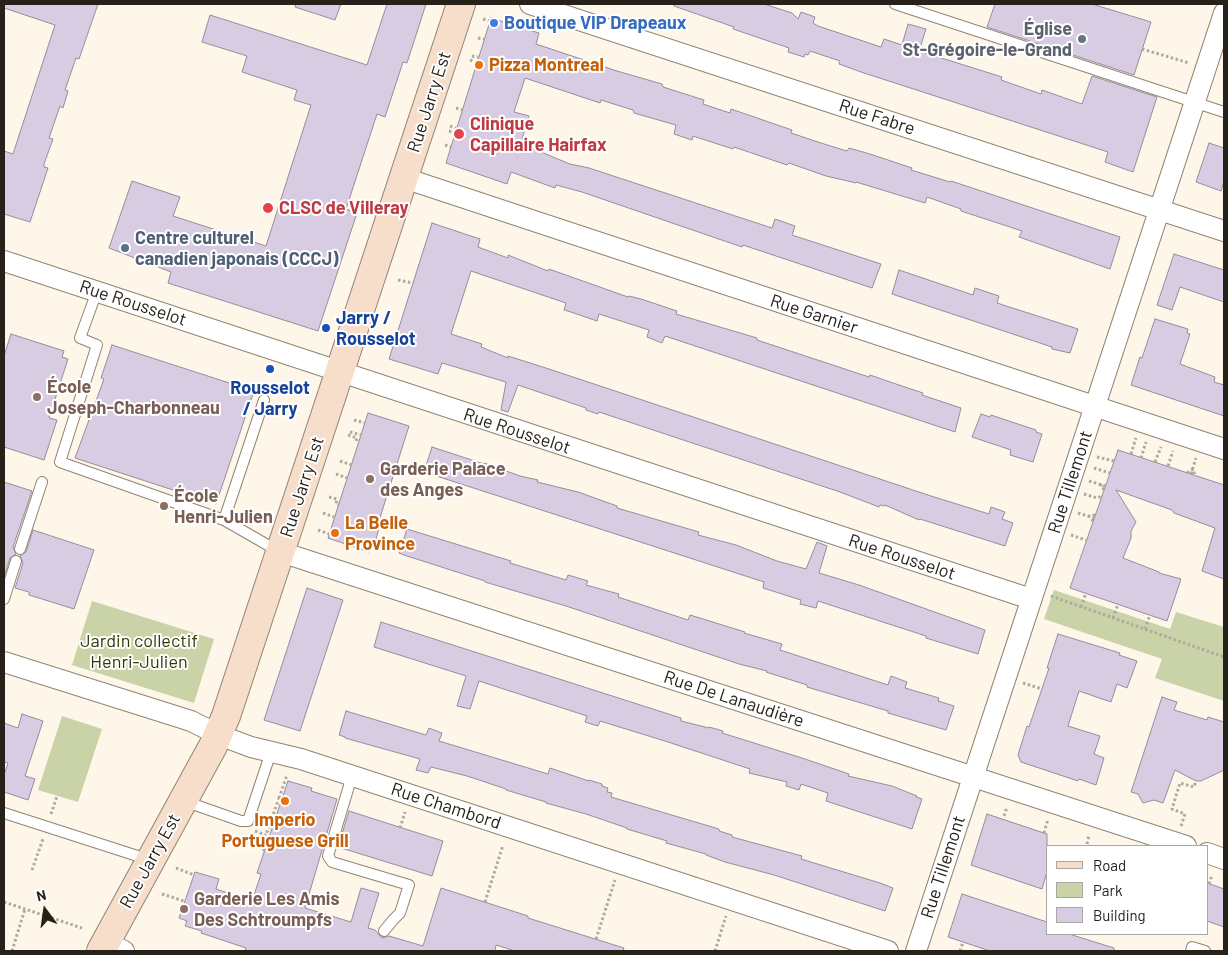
<!DOCTYPE html>
<meta charset="utf-8">
<style>
body{margin:0}
#map{position:relative;width:1228px;height:955px;overflow:hidden;background:#fdf6e9;font-family:Barlow,sans-serif}
canvas{display:block}
.frame{position:absolute;inset:0;border:5px solid #26221a;pointer-events:none}
.legend{position:absolute;left:1046px;top:845px;width:162px;height:90px;box-sizing:border-box;background:#fff;border:1px solid #a8a7a3;margin:0;padding:6px 9px;list-style:none;font-size:15px;color:#26221a}
.legend li{display:flex;align-items:center;gap:10px;height:25px}
.legend b{width:25px;border:1px solid #a8a7a3}
.north{position:absolute;left:20px;top:885px;width:50px;height:50px;-webkit-text-stroke:4px #fff;paint-order:stroke;rotate:346deg;font-size:14px;font-weight:700;line-height:20px;text-align:center;color:#26221a}
.north::after{content:'';display:block;margin:auto;width:18px;height:22px;background:#26221a;clip-path:polygon(50% 0,100% 100%,50% 72%,0 100%)}
</style>
<div id="map">
<canvas width="1228" height="955"></canvas>
<div class="frame"></div>
<ul class="legend">
<li><b style="height:6px;background:#f6deca"></b>Road</li>
<li><b style="height:14px;background:#c9d3a7"></b>Park</li>
<li><b style="height:14px;background:#d7cce1"></b>Building</li>
</ul>
<div class="north">N</div>
</div>
<script>
const c = document.querySelector('canvas').getContext('2d');
c.lineJoin = 'round';
function fill(path, color) {
  c.fillStyle = color;
  c.fill(path, 'evenodd');
}
function poly(rows) {
  const path = new Path2D();
  for (const r of rows) {
    path.moveTo(r[0], r[1]);
    for (let i = 2; i < r.length; i += 2) path.lineTo(r[i], r[i + 1]);
  }
  return path;
}
function trace(path, color, width, dash) {
  c.strokeStyle = color;
  c.lineWidth = width;
  c.lineCap = dash ? 'butt' : 'round';
  c.setLineDash(dash || []);
  c.stroke(path);
}
function drawText(font, color, halo, rows, align = 'center') {
  c.font = font + ' Barlow,sans-serif';
  c.lineWidth = 4;
  c.setLineDash([]);
  c.textBaseline = 'middle';
  c.strokeStyle = halo;
  c.fillStyle = color;
  for (const [text, x, y, turn = 0] of rows) {
    c.save();
    c.translate(x, y);
    c.rotate((+turn || 0) * Math.PI / 180);
    c.textAlign = isNaN(turn) ? turn : align;
    if (halo) c.strokeText(text, 0, 0);
    c.fillText(text, 0, 0);
    c.restore();
  }
}
fill(poly([
 [1054,590,1170,629,1176,612,1224,627,1224,701,1155,678,1162,659,1044,619],
 [92,601,214,639,194,703,72,665],
 [62,716,102,729,78,802,38,790]
]), '#c9d3a7');
const building = poly([
 [4,4,98,4,79,59,76,58,65,90,68,91,63,108,60,106,49,138,53,139,44,164,44,167,48,168,30,222,4,214,4,151,13,154,55,25,4,8,4,4],
 [296,4,341,4,335,20,295,7,296,4],
 [387,4,426,4,407,63,403,62,385,117,377,114,346,209,357,213,318,331,168,283,171,272,109,248,132,181,180,197,173,216,266,246,311,105,294,100,297,90,242,72,247,56,202,42,210,15,367,65,387,4],
 [674,4,764,4,792,13,798,19,801,12,815,17,813,23,818,26,881,47,884,39,902,45,908,24,926,29,919,51,1002,77,1001,80,1041,94,1042,90,1082,104,1092,76,1157,97,1133,172,1105,162,1108,152,861,72,839,64,840,61,810,51,808,55,805,54,804,57,788,52,789,48,733,29,734,27,674,6,674,4],
 [995,4,1092,4,1151,22,1134,75,987,27,995,4],
 [491,18,539,33,536,44,617,71,662,84,663,87,704,100,703,104,730,113,731,109,792,130,791,133,824,144,847,151,849,148,870,154,912,168,911,170,950,182,951,181,1120,237,1110,269,1019,237,1022,231,961,211,961,209,927,197,925,203,856,182,856,183,826,176,789,163,787,165,734,147,733,149,693,136,692,140,674,134,676,125,634,113,633,110,601,100,600,103,525,78,514,112,529,116,522,139,543,146,541,152,570,164,589,168,772,228,775,219,795,226,792,235,881,264,872,288,743,245,742,247,582,192,556,185,555,188,511,172,507,184,446,163,491,18],
 [1209,143,1224,148,1224,181,1221,191,1196,182,1209,143],
 [432,223,480,239,478,247,508,258,508,255,548,271,549,269,628,297,629,296,641,299,677,311,676,314,757,338,757,340,869,377,870,375,896,384,923,393,922,395,961,408,955,432,665,336,662,343,647,337,649,330,599,314,597,321,571,312,564,310,566,303,471,271,451,334,482,344,481,347,508,358,508,356,549,369,931,496,989,514,991,507,1005,512,1002,519,1013,523,1005,546,920,519,919,520,885,505,885,506,880,505,879,507,840,492,599,412,598,414,586,410,586,408,518,385,508,412,501,410,506,382,442,363,438,374,389,359,432,223],
 [1174,254,1224,270,1224,302,1180,287,1172,310,1157,305,1174,254],
 [899,270,973,295,975,288,999,296,997,303,1078,329,1070,353,1052,349,1052,347,892,294,899,270],
 [1155,319,1188,329,1187,333,1190,334,1180,364,1215,377,1214,382,1224,385,1224,416,1131,385,1140,357,1142,358,1155,319],
 [11,334,64,351,62,357,68,359,49,418,57,420,44,460,4,447,4,356,11,334],
 [112,345,254,391,216,504,75,458,104,379,101,378,112,345],
 [368,413,409,426,377,527,379,528,374,546,371,545,369,552,328,538,368,413],
 [981,414,990,417,991,415,1036,430,1036,432,1042,434,1033,462,1010,455,1011,450,972,437,981,414],
 [432,447,484,464,484,463,520,476,538,480,537,482,578,492,617,506,617,508,699,532,698,535,736,545,777,561,806,569,817,542,827,546,819,573,859,585,985,630,978,654,926,638,926,636,818,601,816,608,800,604,801,600,763,588,764,582,424,472,432,447],
 [1118,450,1224,485,1224,579,1202,571,1215,528,1174,513,1172,510,1116,490,1136,522,1131,531,1131,538,1123,558,1159,572,1159,573,1181,579,1167,621,1070,588,1118,450],
 [4,482,32,491,13,547,16,554,10,558,4,577,4,482],
 [407,529,511,561,510,563,566,580,568,575,588,581,586,585,619,594,618,597,688,620,690,615,745,632,744,633,782,644,780,650,888,685,891,676,907,682,905,688,939,698,938,701,954,706,946,730,888,713,888,711,807,687,807,685,766,672,767,671,739,664,566,606,485,582,485,581,404,555,399,553,407,529],
 [33,530,94,550,74,609,29,595,29,592,15,588,23,563,20,556,26,552,33,530],
 [307,588,343,600,300,731,264,720,307,588],
 [381,622,681,718,681,721,709,728,709,727,723,731,722,733,802,758,849,774,848,776,892,786,917,796,916,797,922,799,912,829,826,801,828,793,801,784,799,790,786,786,787,782,749,773,750,769,668,742,600,721,598,726,585,722,587,716,479,681,470,709,457,706,466,676,374,647,381,622],
 [1058,634,1120,653,1119,655,1137,661,1127,688,1117,684,1111,702,1079,691,1068,726,1100,736,1094,754,1104,758,1096,785,1079,779,1078,781,1021,762,1018,755,1027,726,1029,727,1049,668,1047,668,1058,634],
 [1162,697,1177,702,1174,710,1207,720,1208,717,1224,722,1224,770,1201,781,1196,781,1175,770,1163,803,1154,800,1143,803,1138,794,1131,792,1162,697],
 [346,711,426,735,429,728,442,733,439,741,548,774,550,768,589,781,589,780,602,784,602,786,608,788,607,792,612,793,611,797,719,829,719,831,732,835,732,837,802,856,801,859,880,883,893,888,885,911,774,875,725,862,706,855,706,854,666,843,667,841,627,829,627,828,586,814,546,803,546,802,506,790,506,789,467,776,431,767,428,773,416,770,420,759,345,738,345,737,339,735,346,711],
 [22,714,43,721,25,776,35,779,28,800,4,792,4,775,8,763,4,762,4,723,18,728,22,714],
 [288,781,312,788,311,791,337,799,305,908,351,922,361,888,379,893,368,928,375,930,382,938,389,936,423,946,441,888,528,916,528,918,624,948,623,951,515,951,496,945,495,951,245,951,246,948,201,933,202,931,185,926,187,921,179,918,195,872,219,879,216,889,252,901,261,874,257,873,288,781],
 [349,811,443,841,432,876,338,847,349,811],
 [987,814,1047,834,1047,872,1042,889,971,865,987,814],
 [1207,883,1224,889,1224,927,1207,921,1207,883],
 [962,894,1047,922,1047,934,1069,934,1114,948,1114,951,990,951,948,937,962,894]
]);
fill(building, '#d7cce1');
trace(building, '#968c9f', 1);
const lane = poly([
 [895,4,1224,112],
 [97,291,80,338,97,345,60,462,224,520,278,551],
 [224,520,264,400],
 [20,549,42,482],
 [4,599,16,561],
 [352,776,328,856,332,862,409,885,400,913,393,920,384,931],
 [184,801,241,821,248,821,271,752],
 [4,813,150,860],
 [1191,951,1192,947,1205,951]
]);
const street = poly([
 [530,4,1224,231],
 [404,178,1224,449],
 [4,261,1031,599],
 [281,552,1186,846],
 [4,662,191,721,219,735,251,747,301,759,888,951],
 [1207,853,1224,859],
 [106,942,124,951],
 [916,951,1224,13]
]);
const secondary = poly([
 [101,951,213,746,226,716,461,4]
]);
trace(lane, '#908572', 12);
trace(street, '#908572', 22);
trace(secondary, '#908572', 30);
trace(poly([
 [483,19,490,21],
 [478,38,484,39],
 [1142,49,1189,63],
 [472,56,478,57],
 [470,60,476,62],
 [456,108,463,110],
 [450,126,457,129],
 [449,131,456,133],
 [445,145,451,147],
 [398,280,413,283],
 [354,420,365,423],
 [350,432,361,435],
 [348,435,357,438,356,441,359,442],
 [1131,454,1136,438],
 [1097,457,1114,461],
 [1141,458,1146,442],
 [340,461,352,465],
 [1155,462,1161,447],
 [1168,466,1173,451],
 [1094,468,1110,473],
 [1187,473,1193,469,1195,475],
 [336,474,347,478],
 [1191,474,1196,458],
 [1089,481,1106,486],
 [1101,484,1101,488,1104,489],
 [1084,494,1097,498,1102,496],
 [329,497,337,499,336,504,339,505],
 [323,513,334,517],
 [1078,513,1094,518],
 [1093,521,1089,516,1095,515],
 [318,530,329,534],
 [1071,535,1086,540],
 [1051,596,1224,657],
 [1081,607,1086,593],
 [1113,618,1118,604],
 [1145,629,1150,615],
 [1023,683,1042,689],
 [279,798,287,775],
 [51,814,57,796],
 [1004,816,1007,807],
 [1181,826,1185,814,1172,809,1180,783,1194,787,1196,781],
 [400,828,405,812],
 [255,831,266,835],
 [1044,833,1048,819],
 [1087,844,1089,835],
 [265,850,262,849,266,835,279,798,282,799],
 [176,868,194,875],
 [32,870,43,839],
 [1209,884,1212,875],
 [162,894,184,901],
 [4,902,82,928],
 [485,902,503,845],
 [596,939,615,880],
 [12,951,25,909],
 [715,951,726,916],
 [960,951,963,942]
]), '#afa99e', 3, [2.5, 2.5]);
trace(lane, '#fff', 10);
trace(street, '#fff', 20);
trace(secondary, '#f6deca', 28);
for (const [x, y, r, color] of [
 [494,23,5,"#3f7fe0"],
 [1082,39,5,"#6b7280"],
 [479,65,5,"#e8710a"],
 [459,134,6,"#e0444e"],
 [268,208,6,"#e0444e"],
 [125,248,5,"#5c6f8a"],
 [326,328,5,"#1a4fb4"],
 [270,369,5,"#1a4fb4"],
 [37,397,5,"#8d6e63"],
 [370,479,5,"#8d6e63"],
 [164,506,5,"#8d6e63"],
 [335,533,5,"#e8710a"],
 [285,801,5,"#e8710a"],
 [184,909,5,"#8d6e63"]
]) {
  const dot = new Path2D();
  dot.arc(x, y, r, 0, 2 * Math.PI);
  c.fillStyle = color;
  c.fill(dot);
  trace(dot, '#fff', 2);
}
drawText('bold 18px', '#366cbe', '#fff', [
 ["Boutique VIP Drapeaux",504,23]
], 'left');
drawText('bold 18px', '#5b616d', '#fff', [
 ["Église",1072,29],
 ["St-Grégoire-le-Grand",1072,50]
], 'right');
drawText('bold 18px', '#c56008', '#fff', [
 ["Pizza Montreal",489,65],
 ["La Belle",345,523],
 ["Province",345,544],
 ["Imperio",285,820,"center"],
 ["Portuguese Grill",285,841,"center"]
], 'left');
drawText('18px', '#26221a', '#fff', [
 ["Rue Jarry Est",429,102,-72],
 ["Rue Fabre",877,117,18],
 ["Rue Rousselot",133,303,18],
 ["Rue Garnier",814,314,18],
 ["Rue Rousselot",517,431,18],
 ["Rue Tillemont",1070,482,-72],
 ["Rue Jarry Est",302,487,-72],
 ["Rue Rousselot",902,557,18],
 ["Rue De Lanaudière",734,699,18],
 ["Rue Chambord",446,806,18],
 ["Rue Jarry Est",150,861,-61],
 ["Rue Tillemont",943,867,-72]
]);
drawText('bold 18px', '#be3a42', '#fff', [
 ["Clinique",470,124],
 ["Capillaire Hairfax",470,145],
 ["CLSC de Villeray",279,208]
], 'left');
drawText('bold 18px', '#4e5e75', '#fff', [
 ["Centre culturel",135,238],
 ["canadien japonais (CCCJ)",135,259]
], 'left');
drawText('bold 18px', '#164399', '#fff', [
 ["Jarry /",336,318],
 ["Rousselot",336,339],
 ["Rousselot",270,388,"center"],
 ["/ Jarry",270,409,"center"]
], 'left');
drawText('bold 18px', '#785e54', '#fff', [
 ["École",47,387],
 ["Joseph-Charbonneau",47,408],
 ["Garderie Palace",380,469],
 ["des Anges",380,490],
 ["École",174,496],
 ["Henri-Julien",174,517],
 ["Garderie Les Amis",194,899],
 ["Des Schtroumpfs",194,920]
], 'left');
drawText('18px', '#303901', '#fff', [
 ["Jardin collectif",139,641],
 ["Henri-Julien",139,662]
]);
</script>
